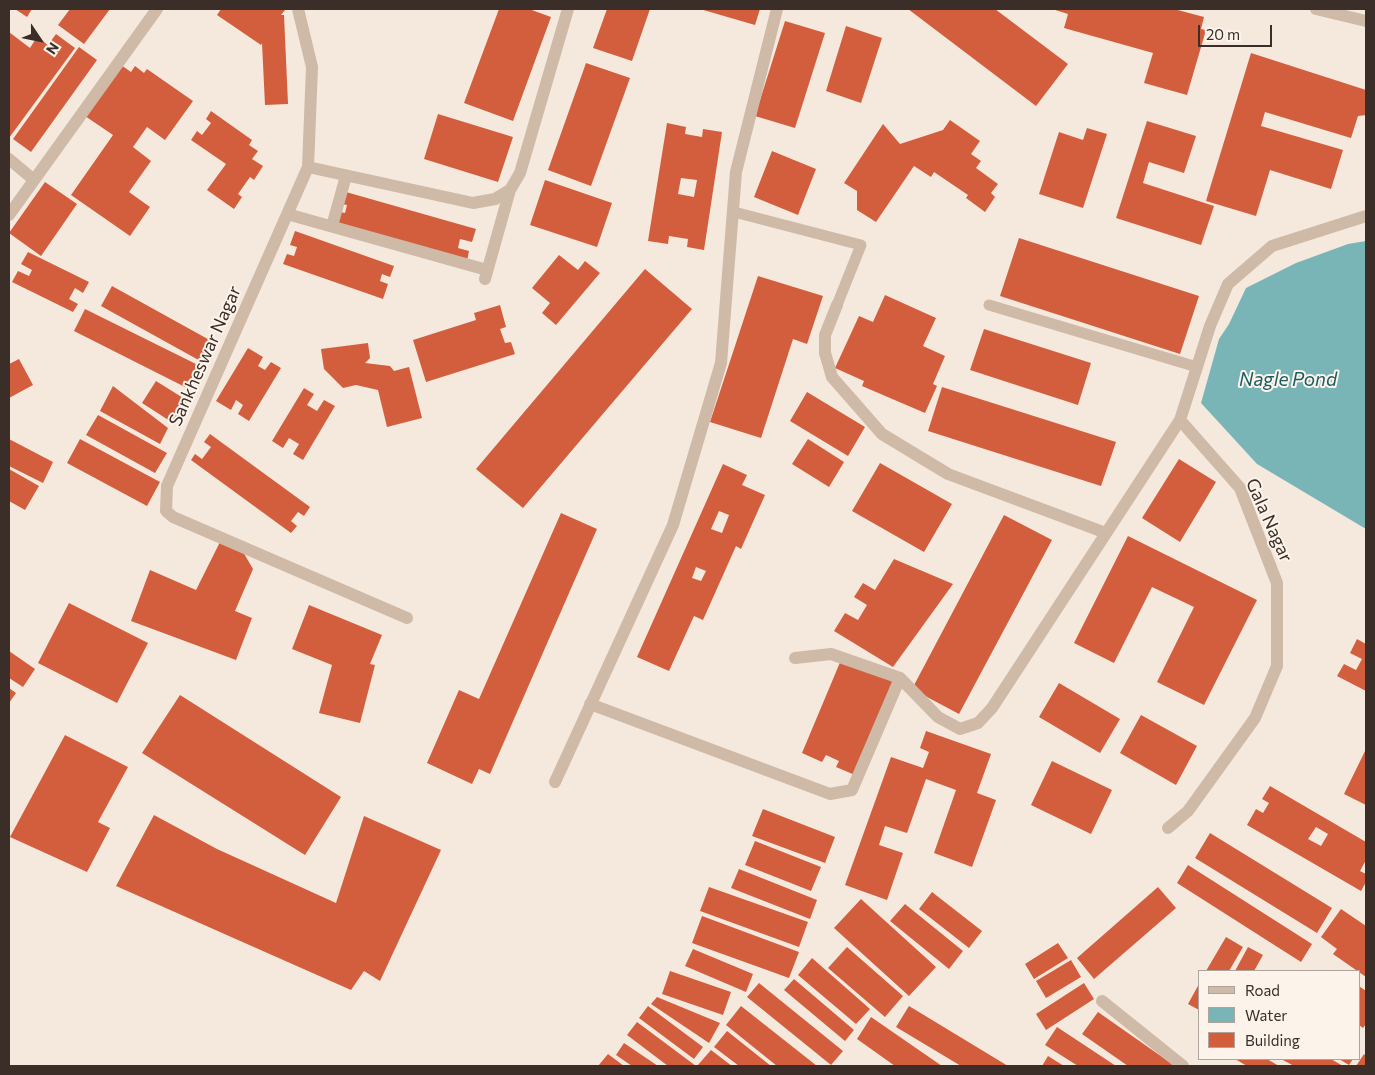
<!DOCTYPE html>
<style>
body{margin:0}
#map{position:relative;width:1375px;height:1075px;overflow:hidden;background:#f5e9dd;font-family:Commissioner,sans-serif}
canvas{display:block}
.frame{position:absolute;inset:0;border:10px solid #3b2e28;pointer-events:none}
.legend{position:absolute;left:1198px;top:970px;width:162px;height:90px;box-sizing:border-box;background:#fcf3eb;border:1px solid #afa49d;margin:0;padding:6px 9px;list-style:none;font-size:15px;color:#3b2e28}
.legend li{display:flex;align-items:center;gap:10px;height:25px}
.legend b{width:25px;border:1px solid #afa49d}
.north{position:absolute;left:15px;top:15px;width:50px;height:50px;-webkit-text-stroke:4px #fcf3eb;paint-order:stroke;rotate:124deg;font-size:14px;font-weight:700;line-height:20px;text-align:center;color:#3b2e28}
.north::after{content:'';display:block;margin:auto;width:18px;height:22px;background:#3b2e28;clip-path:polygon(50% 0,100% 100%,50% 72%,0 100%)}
.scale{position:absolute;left:1198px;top:25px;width:74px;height:22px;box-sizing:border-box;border:2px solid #3b2e28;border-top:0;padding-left:6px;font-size:15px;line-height:18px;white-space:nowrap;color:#3b2e28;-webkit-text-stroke:4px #fcf3eb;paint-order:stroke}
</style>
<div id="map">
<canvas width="1375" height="1075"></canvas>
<div class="frame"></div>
<ul class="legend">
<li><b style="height:6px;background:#cfb9a7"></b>Road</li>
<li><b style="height:14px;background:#79b5b6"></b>Water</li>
<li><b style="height:14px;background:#d35e3e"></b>Building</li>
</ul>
<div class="north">N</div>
<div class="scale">20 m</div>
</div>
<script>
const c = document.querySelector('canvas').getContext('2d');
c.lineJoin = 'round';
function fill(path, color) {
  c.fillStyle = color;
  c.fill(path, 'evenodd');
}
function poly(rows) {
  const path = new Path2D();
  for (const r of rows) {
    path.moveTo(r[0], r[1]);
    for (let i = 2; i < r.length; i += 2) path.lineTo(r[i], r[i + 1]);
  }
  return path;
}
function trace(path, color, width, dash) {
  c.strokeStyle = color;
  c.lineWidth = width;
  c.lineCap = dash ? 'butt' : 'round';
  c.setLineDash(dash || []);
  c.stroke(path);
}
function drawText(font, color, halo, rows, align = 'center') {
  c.font = font + ' Commissioner,sans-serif';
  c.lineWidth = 4;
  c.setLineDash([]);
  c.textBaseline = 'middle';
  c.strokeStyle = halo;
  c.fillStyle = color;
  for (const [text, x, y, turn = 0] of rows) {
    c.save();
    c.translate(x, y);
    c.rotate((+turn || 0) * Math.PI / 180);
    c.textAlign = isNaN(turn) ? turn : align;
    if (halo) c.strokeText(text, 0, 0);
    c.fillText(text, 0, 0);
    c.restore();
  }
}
fill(poly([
 [1366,241,1366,529,1257,464,1201,403,1219,339,1229,324,1246,288,1296,263,1348,244]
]), '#79b5b6');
fill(poly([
 [15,9,32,9,27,17],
 [70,9,110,9,84,44,58,25],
 [221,9,285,10,281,15,284,15,288,104,265,105,262,43,261,45,217,15],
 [499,9,529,9,551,17,513,121,464,103],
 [607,9,650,9,632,61,593,48],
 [700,9,760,9,755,25],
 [908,9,995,9,1068,64,1036,106],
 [1052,9,1174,9,1204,17,1201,29,1206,30,1187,95,1144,83,1153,53,1064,28,1068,14],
 [785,21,825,33,795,128,755,116],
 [846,26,882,38,861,103,826,91],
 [9,32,30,48,37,37,48,45,56,34,75,48,9,138],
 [79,47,97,60,31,152,13,139],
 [1251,53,1366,90,1366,115,1358,116,1351,138,1265,112,1261,126,1343,150,1331,189,1270,170,1256,216,1206,201],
 [586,63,630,78,591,186,548,170],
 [121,65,131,72,135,66,144,73,147,69,193,101,165,140,147,127,133,147,151,161,129,192,150,207,130,236,71,195,113,135,85,116],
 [211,111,252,140,249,145,258,151,252,159,263,166,254,180,250,177,238,194,242,197,234,209,207,190,226,164,191,140,197,131,202,135,211,123,206,119],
 [438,114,513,137,498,182,424,159],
 [950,120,980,141,971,154,981,161,976,168,998,184,991,193,995,197,985,212,966,198,968,195,934,172,931,177,914,166,876,222,857,210,857,191,844,183,883,124,900,144,943,130],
 [1147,121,1196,136,1184,173,1149,162,1143,183,1214,206,1201,245,1116,218],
 [667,123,686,127,685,134,702,137,703,129,722,132,704,250,687,247,688,239,669,236,668,244,648,241],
 [681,178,697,180,694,197,678,194],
 [1087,128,1107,134,1083,208,1039,194,1059,132,1083,140],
 [772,151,816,169,798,215,754,197],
 [545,180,612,203,597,247,530,225],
 [45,182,77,204,41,256,9,233],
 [346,192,476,229,472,242,460,239,458,248,469,251,467,261,337,223,340,212,345,213,347,205,342,204],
 [295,231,394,266,390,277,382,274,380,281,388,284,383,299,283,264,287,254,294,256,297,247,290,245],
 [1019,238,1199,296,1180,354,1000,296],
 [28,252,89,282,83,293,75,288,69,299,78,304,73,312,12,282,18,271,29,276,32,270,21,264],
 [559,255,578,270,585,261,600,273,556,325,542,313,550,303,532,288],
 [645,269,692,309,523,508,476,469],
 [758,276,823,296,807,344,793,339,761,438,710,422],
 [112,286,215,343,204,363,101,306],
 [885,295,936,318,923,346,945,356,933,384,937,386,925,413,862,386,864,381,835,368,859,316,873,322],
 [500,305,506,327,500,329,505,343,511,342,515,354,426,382,413,340,476,320,474,313],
 [85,309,198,365,187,388,74,331],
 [984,329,1091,363,1078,405,970,370],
 [368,343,370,358,365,363,390,366,394,371,409,367,422,418,387,427,378,390,356,385,343,388,324,369,321,349],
 [248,348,263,357,258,366,265,370,271,362,281,368,249,421,238,414,243,405,236,400,231,410,216,401],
 [19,359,33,385,9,398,9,364],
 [156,381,188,401,173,423,142,403],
 [113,386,168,428,160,444,100,411],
 [942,387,1116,442,1101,486,928,431],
 [304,388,314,394,307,405,317,411,324,400,335,406,303,460,293,454,299,444,289,438,283,448,272,441],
 [807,392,865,427,848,456,790,421],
 [98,415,167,453,155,473,86,435],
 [210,434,310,507,304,516,298,512,291,521,297,526,291,533,191,460,195,454,202,459,211,447,204,442],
 [9,439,53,462,43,483,9,466],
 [80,439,160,482,147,506,67,463],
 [808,439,844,462,829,487,792,464],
 [1179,459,1216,482,1180,542,1142,518],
 [880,463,952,504,924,552,852,511],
 [723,464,747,475,742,485,765,495,741,549,736,546,703,620,694,616,669,671,637,657],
 [719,511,729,515,722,533,711,529],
 [696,567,706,571,701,581,692,578],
 [9,469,39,486,25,510,9,501],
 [561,513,597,529,490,774,479,769,472,784,427,763,459,690,479,699],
 [1004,515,1052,540,959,714,912,689],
 [1128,536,1257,600,1204,705,1157,682,1194,607,1152,587,1114,663,1074,643],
 [221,540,242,550,253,569,235,611,252,618,236,660,131,621,150,570,196,590],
 [894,559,953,584,893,667,834,631,845,613,858,620,867,605,854,597,863,583,875,590],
 [69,603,148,643,117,703,38,663],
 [309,605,382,635,370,664,375,665,360,723,319,713,332,665,292,649],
 [1357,639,1366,644,1366,691,1337,676,1344,664,1356,670,1362,659,1350,653],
 [9,651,35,669,23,687,9,678],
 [841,660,894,682,855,775,836,767,839,761,826,755,822,762,802,753],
 [1059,683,1120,719,1100,753,1039,717],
 [9,688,16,693,9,703],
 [180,695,341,797,305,855,142,753],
 [1141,715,1197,746,1176,785,1120,753],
 [926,731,991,754,977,793,996,800,972,867,934,853,956,790,926,779,907,833,885,826,879,845,903,853,887,900,845,885,891,757,923,768,929,752,920,748],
 [65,735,128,767,98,822,110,828,87,872,10,837],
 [1366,749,1366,805,1344,794],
 [1052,761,1112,790,1091,834,1031,805],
 [1270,786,1366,842,1366,860,1360,871,1366,874,1366,882,1361,891,1247,825,1256,809,1263,813,1269,803,1262,799],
 [1316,827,1328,834,1321,846,1308,839],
 [763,809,835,837,825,863,752,836],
 [154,815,217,849,336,903,364,816,441,850,380,981,364,971,351,990,116,886],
 [1210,833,1332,908,1317,933,1195,858],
 [755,841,821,867,811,891,745,865],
 [1188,865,1312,944,1301,962,1177,883],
 [739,869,817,900,810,919,731,888],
 [709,887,808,922,799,947,700,911],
 [1158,887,1176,908,1094,979,1077,958],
 [932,892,982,931,969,948,919,909],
 [861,899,936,967,909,996,834,928],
 [905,904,963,951,949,969,890,921],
 [1341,909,1366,926,1366,977,1333,954,1337,949,1321,937],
 [702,916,799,952,789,978,692,943],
 [1226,937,1243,947,1229,971,1206,971],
 [1058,943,1068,958,1034,979,1025,964],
 [847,947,903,996,885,1017,828,968],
 [1248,947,1263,955,1254,971,1235,971],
 [693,949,753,974,746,992,685,966],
 [812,958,870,1009,856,1024,798,975],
 [1071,960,1081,977,1046,998,1036,981],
 [670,971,731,992,723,1015,662,994],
 [794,979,854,1030,845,1041,784,990],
 [759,983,843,1051,831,1065,747,997],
 [1084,983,1094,999,1046,1030,1036,1014],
 [1199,984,1199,1010,1188,1004],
 [1359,986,1366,991,1366,1024,1363,1028,1359,1025],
 [657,997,720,1023,709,1043,651,1004],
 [648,1006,703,1047,694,1059,639,1018],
 [741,1006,817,1066,777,1066,726,1025],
 [909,1006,1008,1066,961,1066,896,1027],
 [1098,1012,1175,1066,1128,1066,1082,1034],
 [871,1017,942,1066,895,1066,857,1039],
 [637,1022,696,1066,668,1066,627,1035],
 [1057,1027,1116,1066,1078,1066,1045,1045],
 [727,1031,771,1066,739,1066,714,1047],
 [624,1043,658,1066,632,1066,616,1055],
 [711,1050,732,1066,697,1066],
 [608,1054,624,1066,598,1066],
 [1364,1054,1366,1056,1366,1066,1356,1066],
 [1048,1056,1064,1066,1042,1066],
 [1235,1059,1267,1059,1279,1066,1247,1066],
 [1281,1059,1331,1059,1343,1066,1294,1066],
 [1339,1059,1353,1059,1349,1065]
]), '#d35e3e');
trace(poly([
 [734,212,861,245,837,305],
 [989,305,1197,367]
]), '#cfb9a7', 11);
trace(poly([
 [298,9,312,67,308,167,167,486,166,511,173,517,407,618],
 [1316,9,1366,21],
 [9,159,34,180],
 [308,167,473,203,495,199,510,190],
 [287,214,487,270],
 [9,215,157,9],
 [332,226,346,176],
 [485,279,510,190,520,173,568,9],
 [837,305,825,335,825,353,832,377,882,434,948,474,1106,533],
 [795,658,831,654,900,678,938,717,960,729,978,723,992,708,1180,420],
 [590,704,830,794,852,790,900,678],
 [555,782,673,525,721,363,736,172,777,9],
 [1168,828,1188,811,1255,718,1277,666,1277,583,1240,488,1180,420,1197,367,1210,326,1228,284,1272,246,1366,216],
 [1102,1001,1183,1066]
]), '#cfb9a7', 12);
drawText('18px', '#3b2e28', '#fcf3eb', [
 ["Sankheswar Nagar",205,356,-66],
 ["Gala Nagar",1269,520,66]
]);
drawText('italic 19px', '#195e62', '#fcf3eb', [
 ["Nagle Pond",1288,380]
]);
</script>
